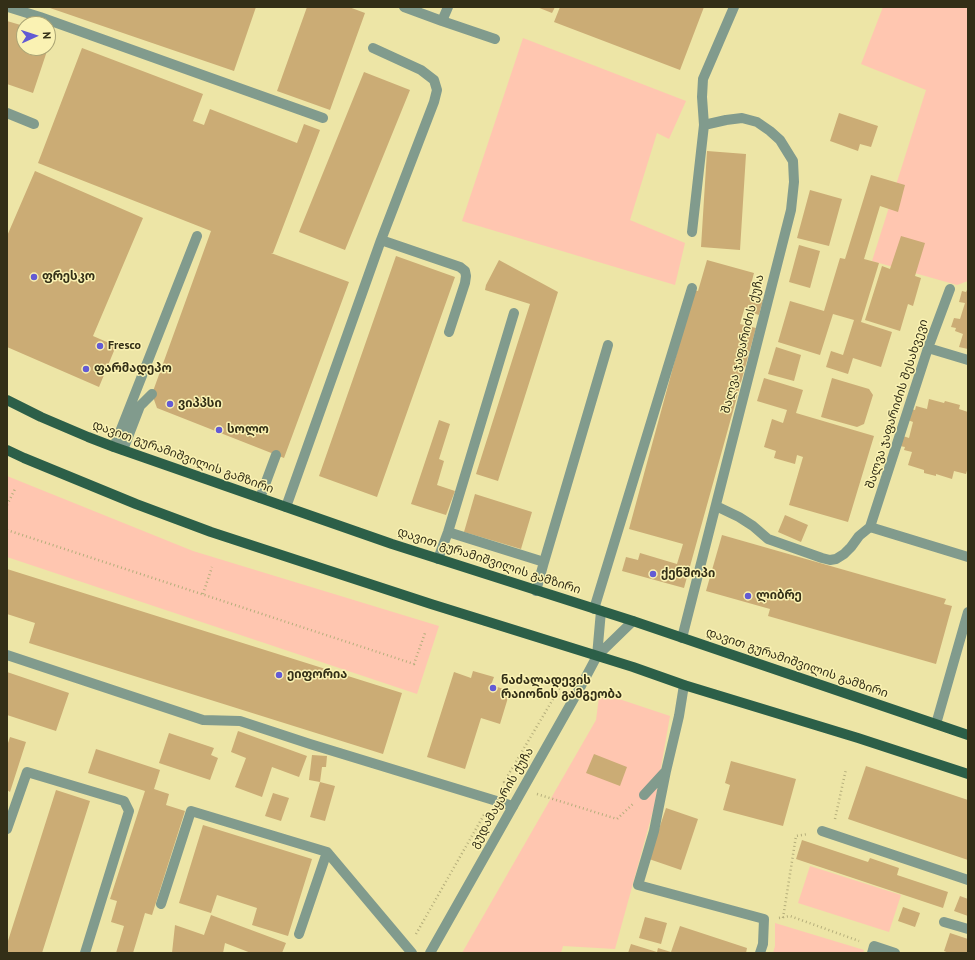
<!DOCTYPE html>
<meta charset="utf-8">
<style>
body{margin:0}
#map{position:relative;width:975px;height:960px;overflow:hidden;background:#ede5a6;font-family:"PT Sans",sans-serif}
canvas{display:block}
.frame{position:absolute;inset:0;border:8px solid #332f17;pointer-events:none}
.north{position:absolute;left:16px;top:16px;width:40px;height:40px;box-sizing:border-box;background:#faf2b3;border:1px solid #aaa475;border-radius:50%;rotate:87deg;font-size:11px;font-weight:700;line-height:16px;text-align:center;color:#332f17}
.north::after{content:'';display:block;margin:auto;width:14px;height:18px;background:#635bd4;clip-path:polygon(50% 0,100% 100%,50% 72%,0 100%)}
</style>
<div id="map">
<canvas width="975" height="960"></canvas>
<div class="frame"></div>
<div class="north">N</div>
</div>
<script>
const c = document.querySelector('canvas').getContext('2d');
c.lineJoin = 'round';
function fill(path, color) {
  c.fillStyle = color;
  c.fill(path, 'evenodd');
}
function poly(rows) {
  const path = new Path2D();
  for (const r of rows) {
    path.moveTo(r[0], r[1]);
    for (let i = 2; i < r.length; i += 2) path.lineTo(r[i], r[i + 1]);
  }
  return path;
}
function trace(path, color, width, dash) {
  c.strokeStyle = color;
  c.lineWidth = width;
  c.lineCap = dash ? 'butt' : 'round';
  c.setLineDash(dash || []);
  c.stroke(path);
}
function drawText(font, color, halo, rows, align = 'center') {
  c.font = font + ' "PT Sans","Noto Sans Georgian",sans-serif';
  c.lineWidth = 3;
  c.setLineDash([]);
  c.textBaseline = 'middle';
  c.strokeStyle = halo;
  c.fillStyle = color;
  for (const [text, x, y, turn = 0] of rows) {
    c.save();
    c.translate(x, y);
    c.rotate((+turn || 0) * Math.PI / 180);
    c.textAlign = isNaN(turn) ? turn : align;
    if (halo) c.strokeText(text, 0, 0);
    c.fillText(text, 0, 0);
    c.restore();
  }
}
fill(poly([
 [883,7,968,7,968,281,957,285,872,261,926,90,861,64],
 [523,38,686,101,669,139,657,133,630,220,685,243,675,285,462,221],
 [7,476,193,551,439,626,417,694,7,557],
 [599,697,619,699,670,716,654,807,615,949,563,946,561,953,462,953,596,720],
 [810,866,901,895,889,932,798,903],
 [775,923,864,950,863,953,773,953,775,946]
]), '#ffc6b0');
fill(poly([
 [47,7,256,7,234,71],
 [307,7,349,7,365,13,330,110,277,91],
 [537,7,555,7,552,13],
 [560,7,704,7,680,70,554,22],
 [7,21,24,26,24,48,48,48,33,93,7,84],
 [48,34,52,35,48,46],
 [82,48,203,94,193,121,204,125,210,109,297,143,304,124,320,130,273,253,271,253,349,282,284,458,157,408,152,394,211,231,38,163],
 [364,72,410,90,345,250,299,232],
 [839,113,878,126,871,147,860,144,858,151,830,141],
 [707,151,746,154,740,250,701,247],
 [35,171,143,218,93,336,116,346,99,387,7,347,7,236],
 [871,175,905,185,898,212,880,206,864,259,879,263,861,322,892,332,881,367,853,358,848,374,826,367,831,351,843,355,854,320,833,314,820,355,778,342,790,301,824,311,840,258,845,259],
 [810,190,842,199,829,246,797,238],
 [901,236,925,243,915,276,921,278,913,306,908,304,900,331,865,320,882,266,890,269],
 [799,245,820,251,810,288,789,282],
 [396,256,455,277,377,497,319,476],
 [499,260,558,292,498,481,476,474,530,304,485,290,486,285],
 [707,260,754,273,748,296,763,300,759,315,744,310,740,324,756,328,684,588,622,571,626,557,638,560,640,553,677,564,683,544,629,529,694,290,698,291],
 [968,288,968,349,959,347,963,334,955,331,956,328,951,327,954,318,960,319,965,303,959,302,962,291,966,292],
 [776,347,801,355,794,381,768,374],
 [764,378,803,390,796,413,874,436,848,522,789,505,803,457,797,455,795,464,774,458,776,451,764,447,772,419,783,423,787,410,757,401],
 [832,378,869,389,873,395,864,424,857,427,821,417],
 [929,399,944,403,945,401,960,405,959,409,968,412,968,467,966,474,954,471,952,479,936,474,936,476,924,473,924,470,908,465,912,452,904,450,905,447,900,446,903,436,909,438,913,422,908,420,911,409,915,410,916,406,927,409],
 [439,420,450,424,439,459,444,461,437,485,455,491,446,515,411,504],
 [475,494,532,512,521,549,464,532],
 [785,515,808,525,801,542,778,532],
 [722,535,946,599,944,604,952,606,936,664,768,616,770,609,706,591],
 [7,569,402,693,383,754,29,643,35,623,7,614],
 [473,671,494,677,491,685,510,691,500,724,481,718,465,769,427,757,454,672,471,678],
 [7,672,69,693,56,731,7,715],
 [238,731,307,756,299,777,272,767,262,797,235,787,246,758,231,752],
 [169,733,214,748,211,755,218,758,210,780,159,763],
 [10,737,26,742,10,792,7,790,7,746],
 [96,749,160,770,154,789,169,794,166,805,185,811,152,915,145,913,133,953,116,953,124,926,111,922,117,901,110,899,145,791,88,773],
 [594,754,627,767,620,786,586,773],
 [312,755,327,756,326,767,322,767,320,782,309,780],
 [731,761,796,779,783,826,723,810,730,785,725,783],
 [866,766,968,800,968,860,848,819],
 [320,782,335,786,325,821,310,817],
 [56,790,90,801,42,953,7,953,7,944],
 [273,793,289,798,281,821,265,816],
 [666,808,698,819,681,870,649,859],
 [203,825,312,859,288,936,252,925,257,908,217,895,211,913,179,903],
 [802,840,868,862,870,858,899,868,897,875,948,892,943,908,796,859],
 [960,896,968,899,968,916,954,911],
 [903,907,920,913,915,927,898,921],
 [211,915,286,943,282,953,251,953,225,943,223,953,172,953,175,925,204,935],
 [645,917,667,923,661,944,639,938],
 [680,926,747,948,746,953,628,953,631,944,657,952,658,948,671,952],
 [950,933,968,939,968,953,949,953,944,951]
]), '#cbac75');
trace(poly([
 [7,505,15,489],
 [7,530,414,664,425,633],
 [203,594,212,567],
 [508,784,504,782,559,689,559,678],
 [537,794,617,819,633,804],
 [835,819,846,769],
 [779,918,790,916,859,941],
 [783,918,796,836,808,834],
 [416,934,485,813]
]), '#b5ae7b', 2.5, [1, 3]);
trace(poly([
 [8,7,40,17,323,118],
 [404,7,442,21],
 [448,7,442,21,495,39],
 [7,113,34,124],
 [692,232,704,125,702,97,703,79,734,7],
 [381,240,460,267,465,271,466,276,465,283,449,332],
 [928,348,968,360],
 [114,447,197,236],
 [123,450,140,406,152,394],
 [260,498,276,455],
 [716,506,739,517,753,526,768,539,822,558,830,560,836,559,844,554,851,547,859,536,870,527],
 [286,507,381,240,434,102,437,90,434,80,421,70,373,48],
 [870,527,928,348,950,289],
 [870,527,968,557],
 [448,532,544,562,536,591],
 [438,559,448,532,514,313],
 [544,562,608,345],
 [594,609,692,288],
 [682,638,791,210,794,182,793,161,780,140,770,131,757,122,742,118,726,120,704,125],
 [7,655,203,720,240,721,310,744,513,806],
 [684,685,679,716,666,771,654,831,638,885,764,919,763,944,760,953],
 [936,724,968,612],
 [644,795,666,771],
 [7,829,27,772,124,801,129,811,85,953],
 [822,831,968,880],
 [161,904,191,811,327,852,412,953],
 [944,922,968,929],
 [299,934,327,852],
 [872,953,874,946,895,953]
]), '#819b8d', 10);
trace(poly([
 [597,656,601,611],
 [430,953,581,686,597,656,633,621]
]), '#819b8d', 10);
trace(poly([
 [7,400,41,417,88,437,114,447,392,544,633,621,968,735],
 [7,450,24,458,136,504,211,532,431,604,633,667,684,685,858,738,968,774]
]), '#2c5f48', 10);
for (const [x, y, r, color] of [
 [34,277,4,"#635bd4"],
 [100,346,4,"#635bd4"],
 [86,369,4,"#635bd4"],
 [170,404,4,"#635bd4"],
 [219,430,4,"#635bd4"],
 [653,574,4,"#635bd4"],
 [748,596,4,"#635bd4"],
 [279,675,4,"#635bd4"],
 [493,688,4,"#635bd4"]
]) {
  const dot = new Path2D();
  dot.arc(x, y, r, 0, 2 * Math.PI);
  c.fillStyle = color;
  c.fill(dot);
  trace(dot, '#faf2b3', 1.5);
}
drawText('bold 12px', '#332f17', '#faf2b3', [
 ["ფრესკო",42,277],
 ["Fresco",108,346],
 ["ფარმადეპო",94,369],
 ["ვიპპსი",178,404],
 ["სოლო",227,430],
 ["ქენშოპი",661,574],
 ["ლიბრე",756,596],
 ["ეიფორია",287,675],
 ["ნაძალადევის",501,681],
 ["რაიონის გამგეობა",501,695]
], 'left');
drawText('12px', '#332f17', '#faf2b3', [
 ["შალვა ჯაფარიძის ქუჩა",743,344,-76],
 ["შალვა ჯაფარიძის შესახვევი",897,404,-72],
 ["დავით გურამიშვილის გამზირი",183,457,20],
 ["დავით გურამიშვილის გამზირი",489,561,18],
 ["დავით გურამიშვილის გამზირი",797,663,19],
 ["გუდამაყარის ქუჩა",502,798,-60]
]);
</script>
